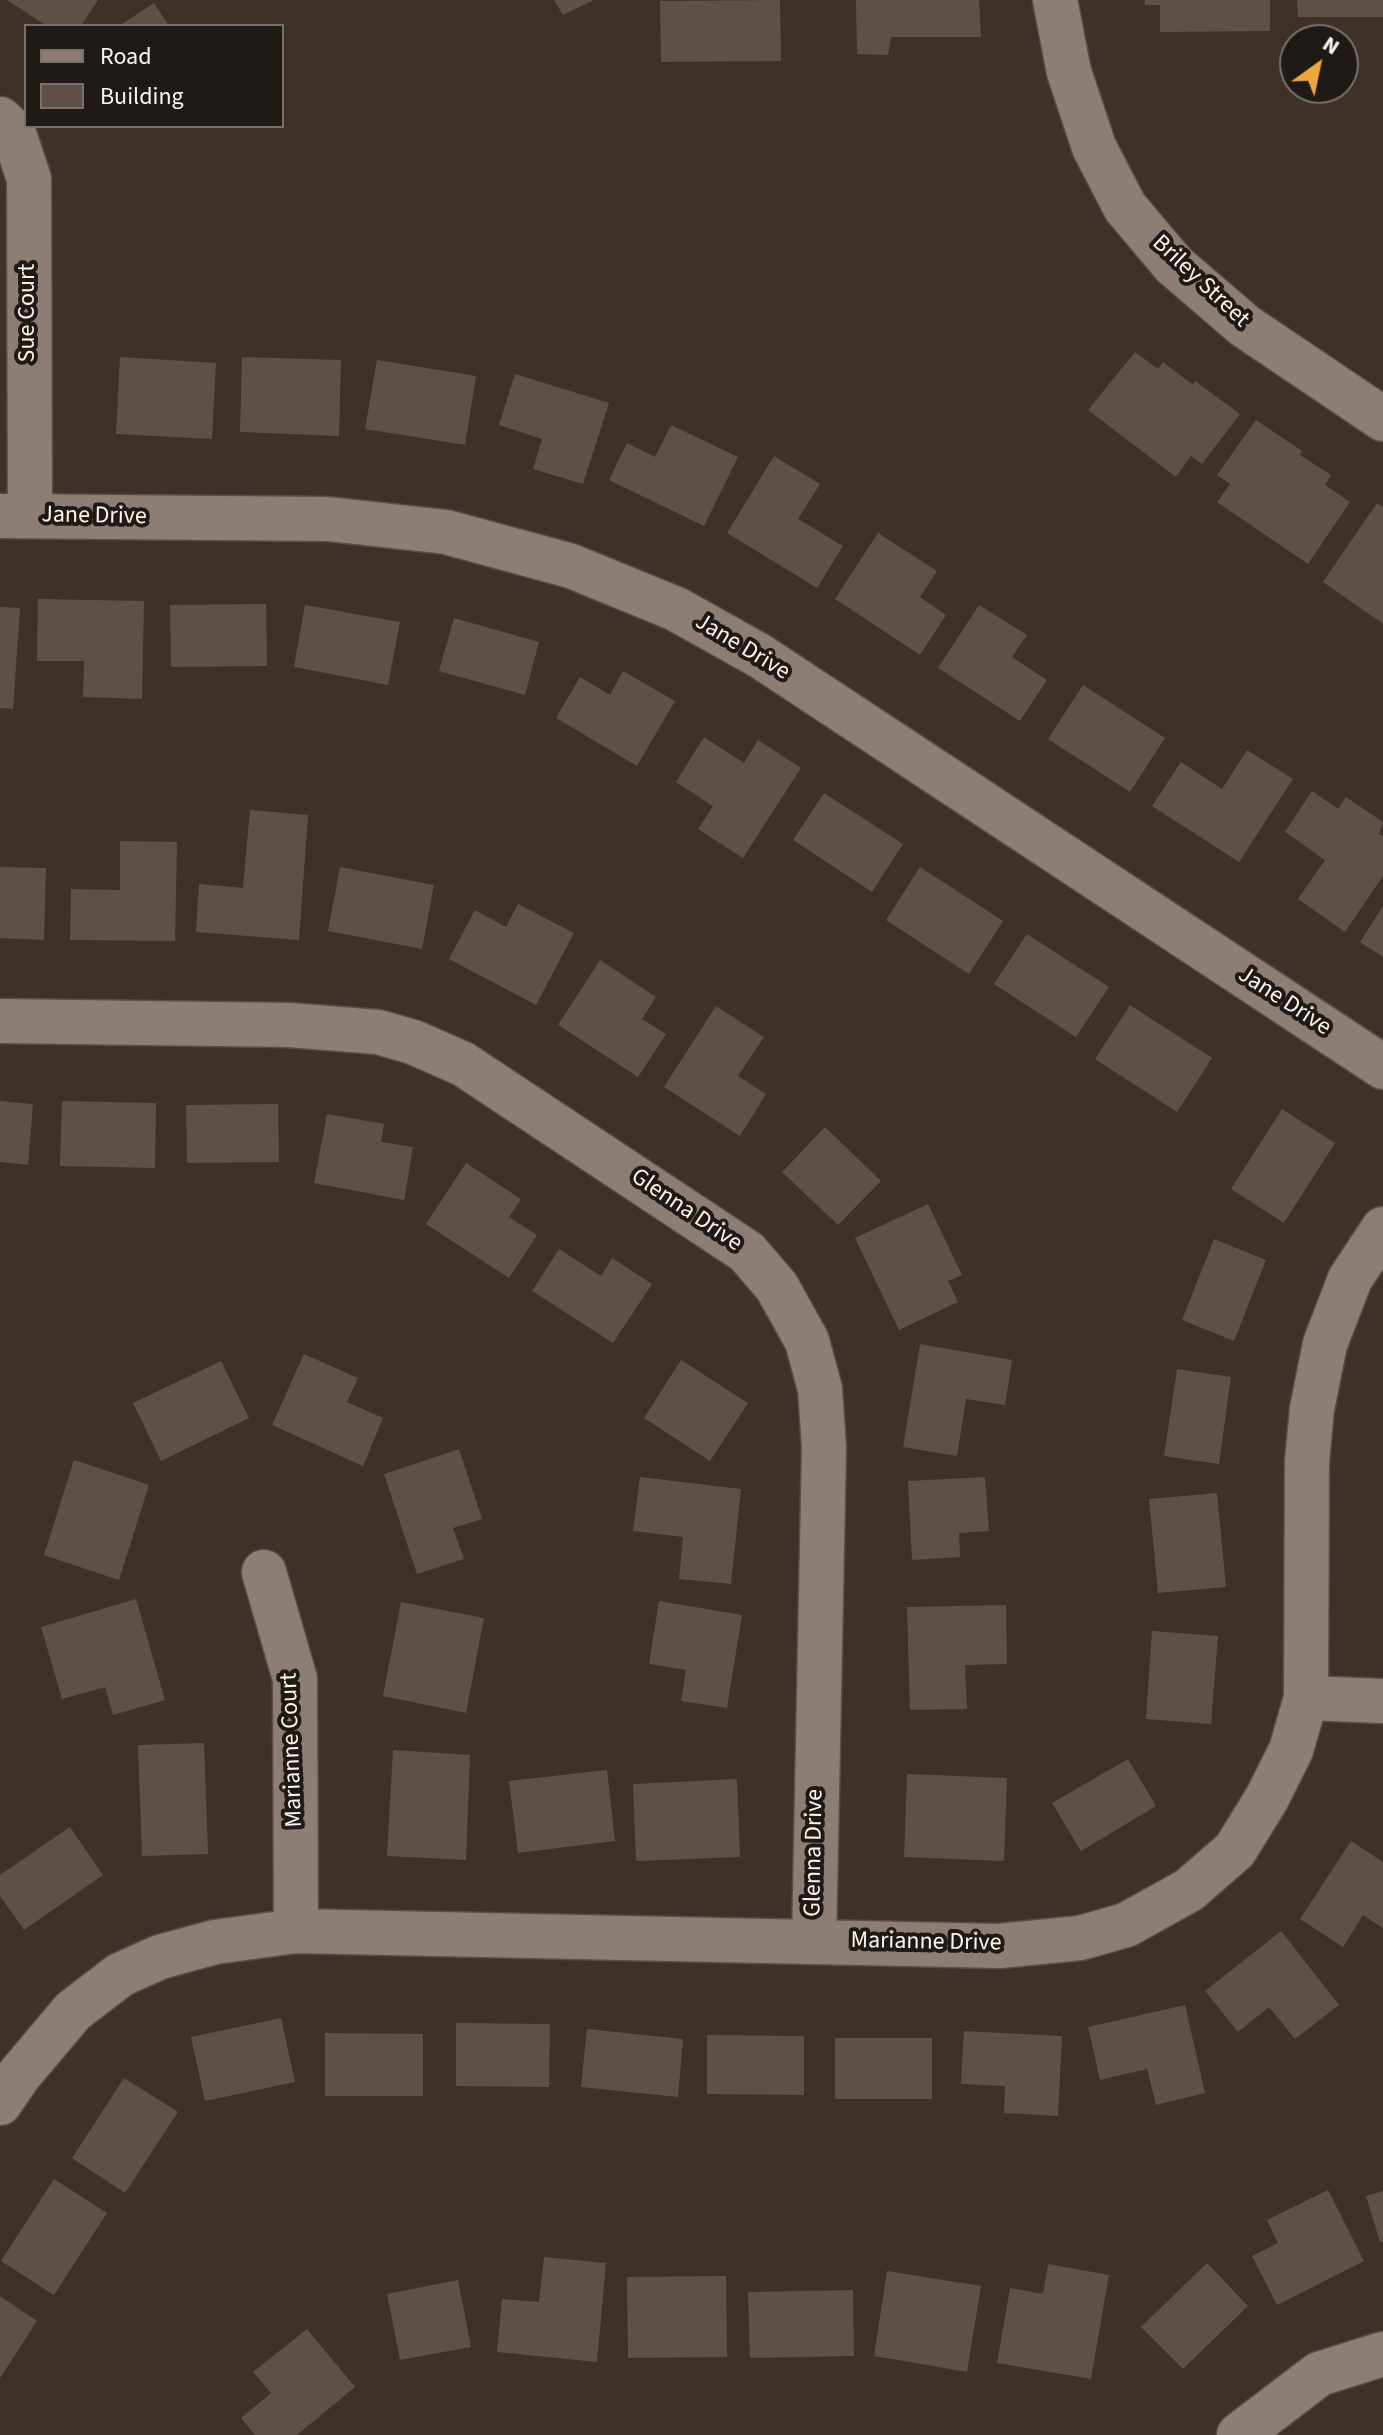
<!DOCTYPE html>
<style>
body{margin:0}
#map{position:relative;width:1383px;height:2435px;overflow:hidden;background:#3e312a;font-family:"Source Sans 3",sans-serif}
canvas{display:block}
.legend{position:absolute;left:24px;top:24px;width:260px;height:104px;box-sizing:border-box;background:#201a17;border:2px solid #78716d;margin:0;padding:10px 14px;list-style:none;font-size:24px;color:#fbf3ee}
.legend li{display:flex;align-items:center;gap:16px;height:40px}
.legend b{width:40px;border:2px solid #78716d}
.north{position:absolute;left:1279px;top:24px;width:80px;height:80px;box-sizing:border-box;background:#201a17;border:2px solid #78716d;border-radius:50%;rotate:33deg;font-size:22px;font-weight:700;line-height:32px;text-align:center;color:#fbf3ee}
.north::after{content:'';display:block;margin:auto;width:28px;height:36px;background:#eda83c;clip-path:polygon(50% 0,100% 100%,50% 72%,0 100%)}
</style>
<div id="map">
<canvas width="1383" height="2435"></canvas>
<ul class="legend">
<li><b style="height:10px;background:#8c7d75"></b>Road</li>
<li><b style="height:22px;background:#5e5049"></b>Building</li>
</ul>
<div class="north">N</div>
</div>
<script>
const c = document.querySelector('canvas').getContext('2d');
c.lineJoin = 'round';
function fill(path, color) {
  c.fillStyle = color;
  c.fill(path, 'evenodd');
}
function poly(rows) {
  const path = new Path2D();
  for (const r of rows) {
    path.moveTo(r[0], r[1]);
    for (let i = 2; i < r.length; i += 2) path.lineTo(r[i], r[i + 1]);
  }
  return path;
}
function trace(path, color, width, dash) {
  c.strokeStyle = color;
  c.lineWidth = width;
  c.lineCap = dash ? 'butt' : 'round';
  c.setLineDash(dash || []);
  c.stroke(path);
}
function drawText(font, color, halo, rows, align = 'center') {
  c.font = font + ' "Source Sans 3",sans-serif';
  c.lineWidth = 8;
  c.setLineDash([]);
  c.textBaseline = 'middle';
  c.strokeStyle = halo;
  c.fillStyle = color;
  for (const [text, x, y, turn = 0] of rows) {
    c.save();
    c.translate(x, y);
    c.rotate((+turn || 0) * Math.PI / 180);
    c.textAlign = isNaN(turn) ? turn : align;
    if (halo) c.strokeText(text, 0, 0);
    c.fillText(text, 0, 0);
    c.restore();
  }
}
fill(poly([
 [7,0,98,0,81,26,47,26],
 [554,0,594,0,563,15],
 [780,0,781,61,661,62,660,1],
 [856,0,979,0,981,37,891,37,888,55,857,54],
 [1145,0,1270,0,1270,31,1160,32,1160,5,1145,5],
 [1297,0,1383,0,1383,17,1298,17],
 [154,3,169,26,119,26],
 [1135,352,1158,369,1163,362,1193,385,1195,381,1240,414,1202,464,1191,456,1176,477,1088,410],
 [120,357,216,363,212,439,116,434],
 [242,357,341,360,339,436,240,432],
 [377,360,476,376,465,445,365,429],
 [515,374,609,403,583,484,533,469,542,439,499,425],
 [1256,420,1302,451,1300,455,1331,475,1325,485,1350,502,1308,564,1217,502,1230,484,1217,475],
 [671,425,738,457,704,526,609,480,627,443,655,457],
 [774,456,820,484,798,519,843,546,817,588,727,533],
 [1377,503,1383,507,1383,624,1323,582],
 [878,533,937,571,920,597,946,615,920,655,835,599],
 [38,599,144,601,142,699,83,697,84,661,37,661],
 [266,604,267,666,171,667,170,605],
 [305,605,400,622,388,685,294,667],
 [979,605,1027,635,1012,657,1047,680,1020,721,938,668],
 [0,607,20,608,13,709,0,708],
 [454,618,539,642,525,695,439,671],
 [623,671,675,701,637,766,556,718,580,677,610,695],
 [1083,685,1165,738,1130,792,1048,739],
 [704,737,744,763,758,740,801,768,743,858,698,829,713,806,676,782],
 [1247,750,1293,779,1239,862,1152,806,1181,762,1222,789],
 [1312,791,1338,809,1346,797,1383,822,1379,834,1383,836,1383,876,1345,932,1298,899,1325,860,1285,832],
 [824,793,903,844,872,892,793,840],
 [250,810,308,815,299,940,196,932,199,884,243,888],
 [120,841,177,842,175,941,70,940,71,889,120,890],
 [0,867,46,868,44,940,0,938],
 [340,867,434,885,422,949,328,931],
 [920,867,1003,921,969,974,886,920],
 [518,904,574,933,536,1005,449,959,475,910,506,927],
 [1383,906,1383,957,1360,942],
 [1027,934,1109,987,1076,1037,994,984],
 [600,960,656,997,642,1019,666,1034,638,1077,558,1025],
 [1130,1005,1212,1058,1177,1112,1095,1059],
 [716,1006,764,1037,738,1076,766,1094,740,1136,664,1087],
 [0,1101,33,1104,28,1165,0,1162],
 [62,1101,156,1103,155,1168,60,1166],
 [278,1104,279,1162,187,1163,186,1105],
 [1282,1109,1335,1143,1284,1223,1231,1189],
 [327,1114,384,1124,381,1142,413,1147,404,1200,314,1183],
 [825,1127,881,1181,838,1225,782,1172],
 [466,1163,521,1199,509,1217,537,1235,509,1278,426,1224],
 [928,1204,962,1275,948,1281,958,1302,899,1330,855,1238],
 [1214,1239,1266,1260,1234,1341,1182,1320],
 [559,1249,601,1276,612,1258,652,1284,613,1343,532,1291],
 [920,1344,1012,1360,1005,1405,966,1399,957,1456,903,1447],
 [304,1354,358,1378,347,1402,383,1418,363,1466,272,1425],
 [681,1360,748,1403,710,1461,644,1418],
 [221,1361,249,1418,161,1461,133,1403],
 [1177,1369,1231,1377,1219,1464,1164,1456],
 [459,1449,482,1519,453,1528,464,1559,417,1574,384,1474],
 [74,1460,149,1485,119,1580,44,1555],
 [640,1477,741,1489,731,1584,679,1579,683,1537,633,1531],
 [985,1477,989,1531,959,1533,960,1557,912,1560,908,1481],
 [1217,1493,1226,1587,1158,1593,1149,1499],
 [136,1599,165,1700,113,1715,105,1687,62,1699,41,1627],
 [659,1601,742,1615,727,1708,681,1701,686,1670,649,1664],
 [401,1602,484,1618,466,1713,383,1696],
 [1006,1605,1007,1664,965,1665,967,1709,910,1710,907,1607],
 [1152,1631,1218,1636,1211,1724,1146,1719],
 [204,1743,208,1854,142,1856,138,1745],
 [393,1750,470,1755,466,1860,387,1856],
 [1128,1759,1156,1806,1081,1851,1052,1803],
 [607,1770,615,1841,518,1853,509,1781],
 [907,1774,1007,1778,1004,1861,904,1857],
 [737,1779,740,1857,636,1861,633,1784],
 [70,1827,103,1875,24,1930,0,1896,0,1875],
 [1351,1841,1383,1862,1383,1928,1363,1915,1343,1947,1300,1919],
 [1281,1931,1339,2005,1295,2039,1269,2007,1238,2032,1205,1991],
 [1185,2005,1205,2093,1156,2105,1147,2069,1100,2080,1088,2027],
 [281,2018,295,2082,205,2101,191,2037],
 [456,2023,550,2024,549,2087,456,2086],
 [587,2029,683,2039,678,2097,581,2087],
 [964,2031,1062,2036,1058,2116,1004,2113,1005,2086,961,2084],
 [325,2033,423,2034,423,2096,325,2096],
 [707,2035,804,2036,804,2095,707,2094],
 [835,2038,932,2038,932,2099,835,2099],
 [124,2078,178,2112,125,2193,72,2158],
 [54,2179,107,2213,54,2295,1,2261],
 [1328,2190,1364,2261,1277,2305,1252,2256,1278,2243,1267,2220],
 [1383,2191,1383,2242,1380,2242,1366,2196],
 [544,2257,606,2263,597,2362,497,2352,502,2299,539,2302],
 [1207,2263,1248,2306,1183,2369,1141,2327],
 [1048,2264,1109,2275,1091,2379,997,2363,1010,2288,1043,2294],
 [887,2271,981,2286,967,2372,874,2356],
 [726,2276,727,2357,628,2358,627,2277],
 [458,2280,471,2347,400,2360,387,2294],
 [853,2290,854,2356,750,2358,748,2292],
 [0,2296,37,2321,0,2378],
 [307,2329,355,2387,297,2435,255,2435,241,2418,271,2393,253,2372]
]), '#5e5049');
const minor = poly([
 [1055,0,1069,72,1094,147,1125,207,1174,265,1245,326,1383,419],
 [0,119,13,131,29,179,30,516],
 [0,516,328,519,446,532,571,566,676,609,760,656,1383,1067],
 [0,1021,289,1025,378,1032,413,1042,463,1064,747,1252,777,1287,807,1341,820,1389,824,1447,814,1942],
 [264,1572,295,1679,296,1931],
 [1306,1698,1383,1701],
 [0,2103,19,2075,73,2011,120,1975,160,1957,215,1942,296,1931,999,1946,1080,1938,1126,1925,1189,1890,1235,1850,1267,1798,1291,1750,1306,1698,1307,1461,1312,1409,1325,1344,1350,1279,1383,1229],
 [1239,2435,1319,2374,1383,2354]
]);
trace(minor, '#584d48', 47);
trace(minor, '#8c7d75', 44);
drawText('24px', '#fbf3ee', '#201a17', [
 ["Briley Street",1200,282,43],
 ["Sue Court",29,313,-90],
 ["Jane Drive",94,517,1],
 ["Jane Drive",742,648,31],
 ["Jane Drive",1284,1002,33],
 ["Glenna Drive",686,1211,34],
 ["Marianne Court",293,1750,-92],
 ["Glenna Drive",815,1853,-89],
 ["Marianne Drive",926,1943,1]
]);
</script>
